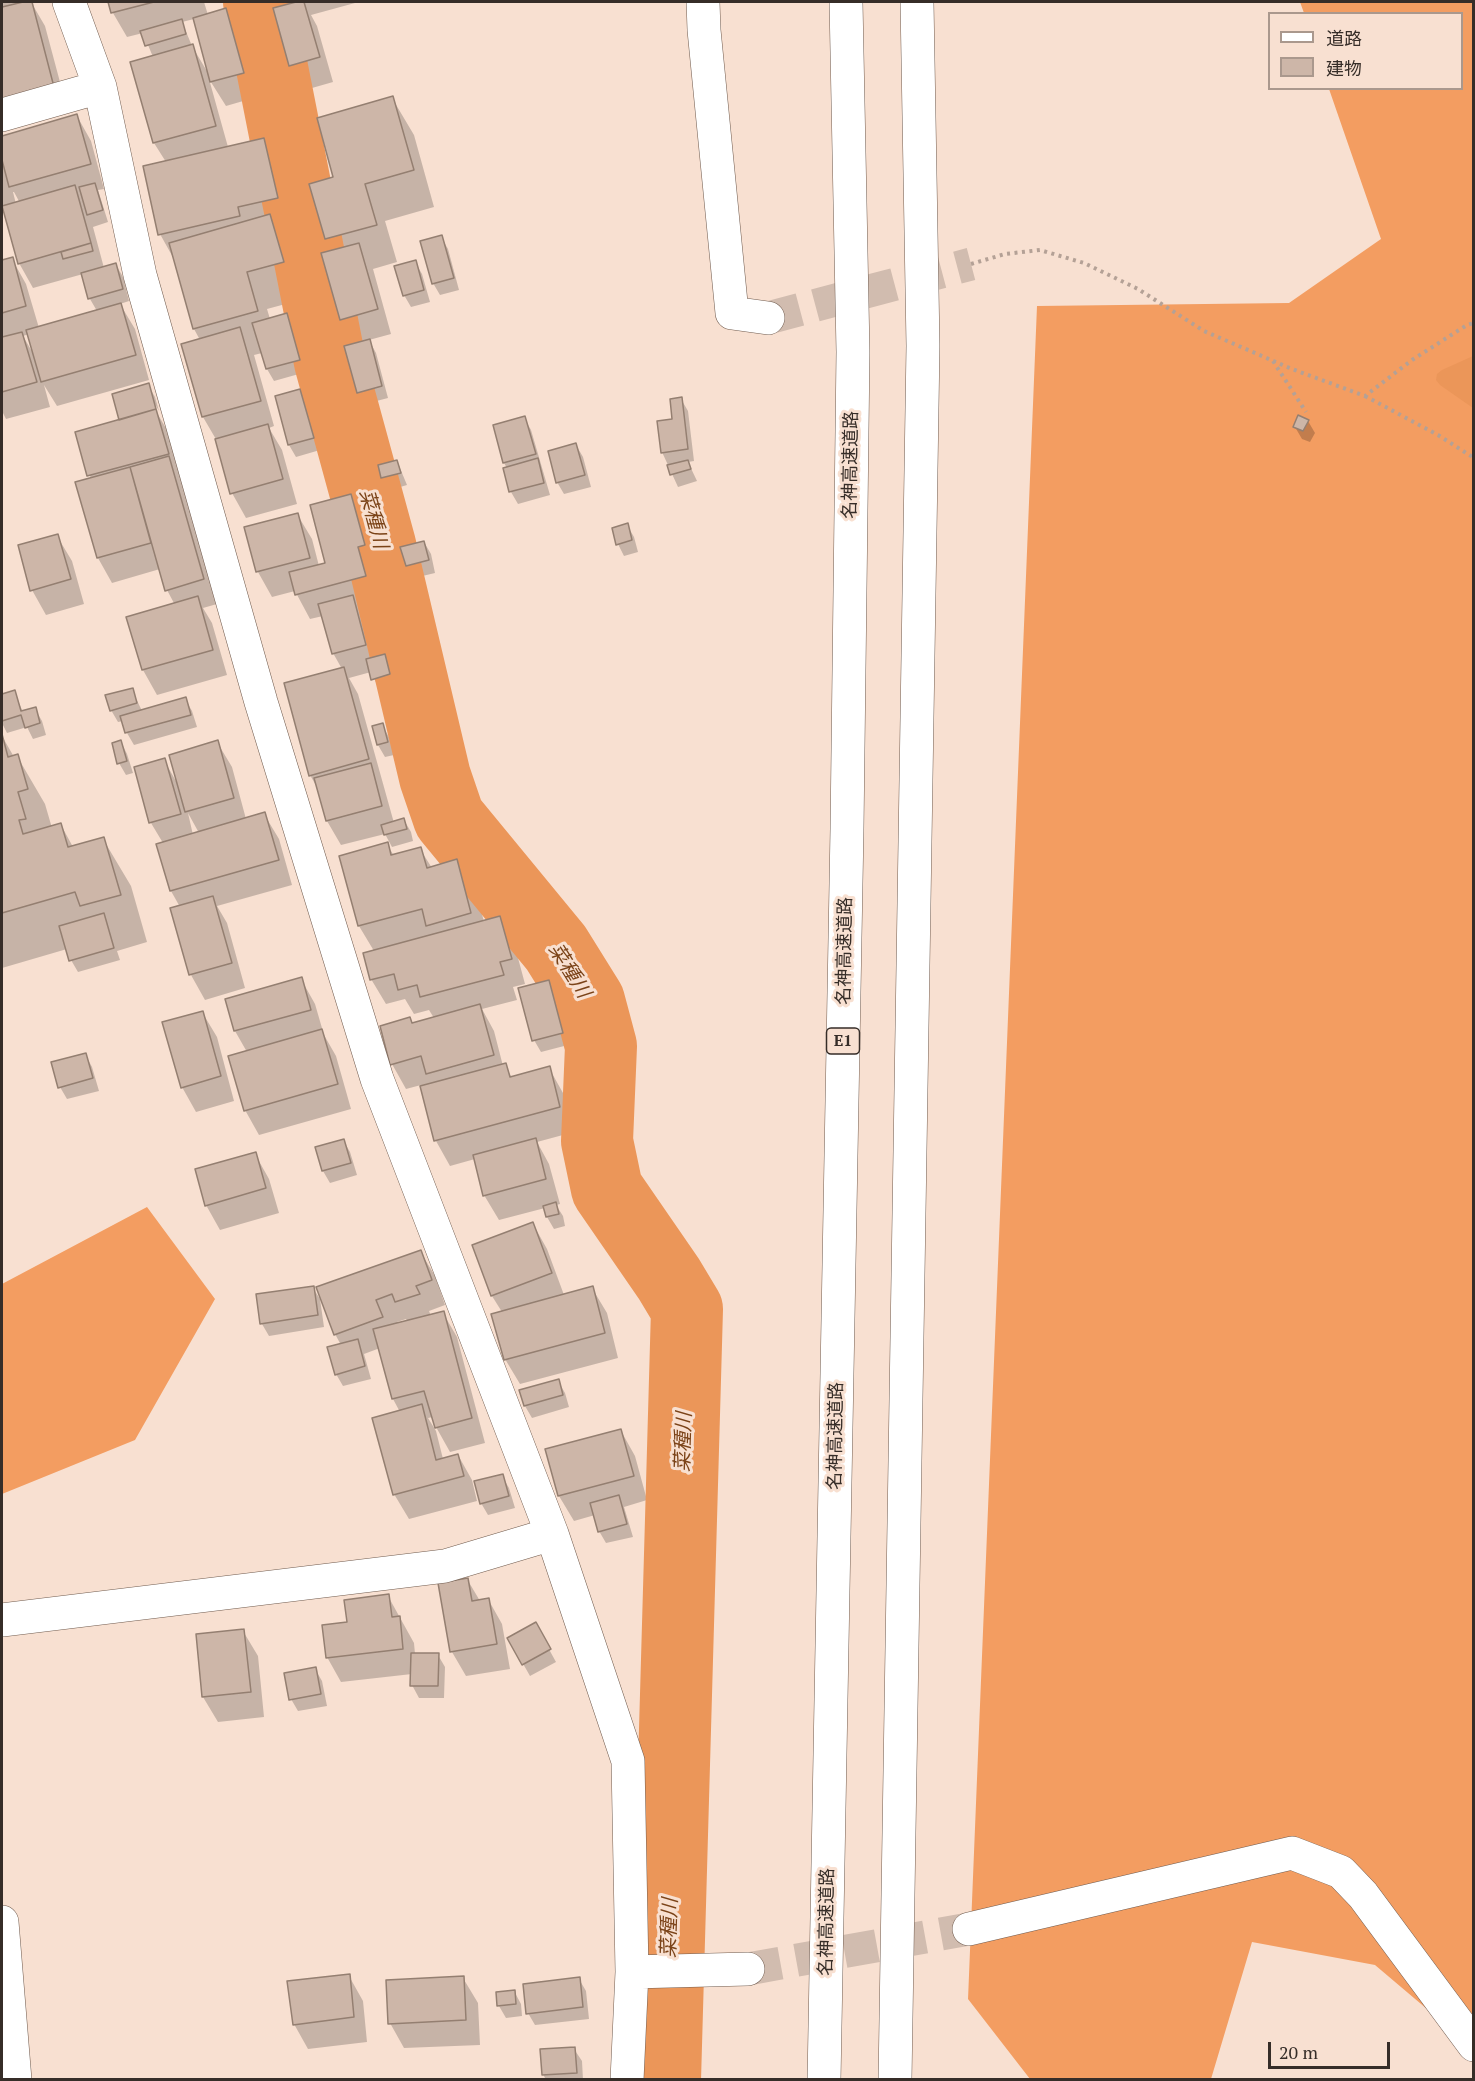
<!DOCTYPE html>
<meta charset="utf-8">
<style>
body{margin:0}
#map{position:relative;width:1475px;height:2081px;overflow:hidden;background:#f8e0d1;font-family:"PT Serif","Noto Sans JP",serif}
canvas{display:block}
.frame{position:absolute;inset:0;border:3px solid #362d28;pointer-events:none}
.legend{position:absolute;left:1268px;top:12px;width:195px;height:78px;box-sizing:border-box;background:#f8e0d1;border:2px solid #aa988d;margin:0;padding:8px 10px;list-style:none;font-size:18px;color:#362d28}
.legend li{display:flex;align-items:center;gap:12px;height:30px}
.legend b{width:30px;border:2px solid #aa988d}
.scale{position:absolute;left:1268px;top:2042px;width:122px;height:27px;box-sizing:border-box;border:3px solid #362d28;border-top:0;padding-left:8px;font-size:18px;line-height:21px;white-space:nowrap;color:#362d28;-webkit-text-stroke:4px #f8e0d1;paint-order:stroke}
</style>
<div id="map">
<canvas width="1475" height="2081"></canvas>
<div class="frame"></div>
<ul class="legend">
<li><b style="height:8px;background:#fff"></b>道路</li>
<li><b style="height:16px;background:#cdb6a8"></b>建物</li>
</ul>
<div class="scale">20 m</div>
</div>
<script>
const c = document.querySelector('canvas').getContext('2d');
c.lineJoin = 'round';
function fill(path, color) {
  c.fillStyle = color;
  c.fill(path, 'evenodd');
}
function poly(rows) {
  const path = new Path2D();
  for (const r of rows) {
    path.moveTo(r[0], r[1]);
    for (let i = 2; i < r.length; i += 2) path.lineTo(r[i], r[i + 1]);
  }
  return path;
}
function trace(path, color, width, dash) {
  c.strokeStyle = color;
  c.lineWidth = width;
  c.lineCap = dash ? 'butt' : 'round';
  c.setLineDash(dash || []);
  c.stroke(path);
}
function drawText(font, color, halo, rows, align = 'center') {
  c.font = font + ' "PT Serif","Noto Sans JP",serif';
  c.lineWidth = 6;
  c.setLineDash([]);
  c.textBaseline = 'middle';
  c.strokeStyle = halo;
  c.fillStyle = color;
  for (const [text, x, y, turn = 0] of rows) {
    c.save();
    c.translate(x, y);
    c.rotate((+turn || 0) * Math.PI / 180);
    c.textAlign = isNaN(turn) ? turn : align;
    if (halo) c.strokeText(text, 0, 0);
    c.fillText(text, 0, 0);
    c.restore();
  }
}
fill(poly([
 [1300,2,1473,2,1473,2048,1375,1965,1252,1942,1211,2079,1030,2079,968,1999,1037,306,1289,303,1381,239,1329,89,1462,88,1462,14,1304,13],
 [147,1207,215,1299,135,1440,2,1494,2,1284]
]), '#f39d61');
fill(poly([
 [1473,356,1473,408,1440,385,1436,380,1437,374,1442,370]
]), '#eb9659');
fill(poly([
 [2,2,31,2,45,26,68,112,2,125],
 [110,2,204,2,208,15,225,10,239,35,257,97,226,106,209,79,228,147,263,139,284,176,298,235,283,238,291,253,304,299,267,309,270,319,286,315,293,327,306,372,274,381,267,369,262,353,254,355,274,426,269,428,282,450,297,504,246,518,232,493,217,441,203,417,183,345,200,340,194,329,175,261,160,234,166,162,154,143,132,63,153,57,143,33,127,37,113,13],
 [194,19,208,73,192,46,182,22],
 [282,2,354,2,355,3,311,15,317,26,333,82,305,90,290,66,284,6],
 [392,98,414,135,434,207,385,221,397,262,373,269,391,334,369,340,376,353,388,398,365,404,358,392,356,345,341,319,334,251,327,239,311,185,335,178],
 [77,116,91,141,104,189,98,190,108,222,93,227,104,268,116,265,123,277,129,301,120,304,135,329,149,380,57,406,44,385,50,407,6,419,2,411,2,262,12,259,26,284,39,328,97,311,90,299,83,274,33,288,19,263,4,208,2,209,2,137],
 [13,192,14,192,20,203,16,204],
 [29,334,34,355,23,336],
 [441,237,448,249,459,290,440,295,433,283],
 [415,262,422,274,430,302,411,307,404,295],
 [148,385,155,397,159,411,154,402,151,403,170,435,217,604,203,608,212,623,227,675,157,695,143,670,128,618,175,605,167,590,160,569,112,583,98,558,77,483,91,479,77,433,121,421],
 [300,391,307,403,320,450,296,457,289,445,277,397],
 [681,399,688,411,694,461,688,462,697,481,678,487,662,452],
 [524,418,531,430,550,495,518,504,511,492,507,468,504,463],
 [1308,421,1315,433,1310,442,1302,439,1295,427],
 [576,445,583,457,591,487,564,494,557,482],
 [397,461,407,485,390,490,383,478],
 [350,496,365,521,378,570,371,571,379,601,358,607,366,622,376,658,384,656,391,668,396,687,380,691,371,672,349,678,358,694,394,823,404,820,411,832,413,841,392,847,385,834,341,845,327,821,318,789,310,775,342,669,333,653,323,616,310,619,295,591,272,597,258,572,246,528,297,514,312,539,319,566,327,564],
 [627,525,634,537,638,552,624,556,618,544],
 [57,536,72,561,84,604,46,615,32,590],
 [424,542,431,554,435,573,414,578,407,566,402,548],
 [132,690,142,711,185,699,192,711,197,727,134,745,127,733,123,721,118,722,111,710],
 [14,692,23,712,35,709,42,721,46,735,33,739,27,727,7,733,2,723,2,696],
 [382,725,389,737,394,755,385,757,378,745],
 [2,736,14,757,17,756,45,804,52,828,61,825,73,847,103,839,131,886,147,942,117,951,120,960,78,972,71,960,67,949,2,968],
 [121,742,127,754,133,773,126,775,119,763],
 [217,742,232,767,246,819,264,814,279,839,292,885,217,906,227,923,245,988,205,1000,191,975,172,909,180,907,171,891,163,843,151,823,136,768,164,760,177,783],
 [188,813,199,833,193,835],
 [387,844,394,856,420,849,432,868,457,861,478,898,484,922,500,918,514,943,525,984,513,987,517,1000,482,1009,494,1031,503,1066,505,1065,512,1078,549,1068,563,1093,574,1132,537,1142,549,1164,560,1204,556,1205,563,1216,565,1226,554,1229,547,1217,545,1208,499,1220,484,1195,475,1159,450,1166,436,1141,421,1085,406,1089,392,1064,413,1024,434,1018,429,1010,414,1014,405,999,386,1004,371,979,374,951,359,926,341,857],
 [301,979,315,1004,324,1035,336,1056,351,1109,259,1135,245,1110,247,1052,235,1031,227,1000],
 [548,982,555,994,568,1045,541,1052,534,1040],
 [202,1012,217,1037,234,1101,196,1112,182,1087],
 [85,1054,92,1067,99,1091,67,1099,60,1087],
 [343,1140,350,1152,357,1175,330,1183,323,1171,317,1148],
 [255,1154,269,1179,279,1213,220,1230,206,1205],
 [533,1224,547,1249,564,1295,592,1288,607,1313,618,1358,520,1384,505,1359,502,1312,492,1296],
 [420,1251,435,1276,445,1305,429,1311,431,1316,443,1313,457,1337,485,1443,450,1452,436,1427,433,1417,428,1418,436,1431,443,1459,458,1455,472,1480,477,1501,409,1519,394,1494,400,1412,393,1399,380,1348,364,1354,371,1379,343,1386,336,1374,341,1345,335,1334],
 [406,1319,408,1322,398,1325,397,1322],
 [313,1288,320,1299,324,1327,269,1336,262,1324],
 [558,1381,565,1393,569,1407,532,1418,525,1406,521,1391],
 [621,1431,635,1456,647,1500,624,1507,633,1537,606,1543,599,1531,595,1515,574,1521,559,1496,547,1451],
 [502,1476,509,1488,515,1508,488,1515,481,1503],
 [467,1579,480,1601,488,1599,502,1624,510,1669,466,1676,452,1652],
 [388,1596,414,1643,415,1654,438,1655,445,1667,444,1698,419,1698,412,1685,412,1674,341,1682,327,1657,348,1624],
 [535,1624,556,1662,530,1676,509,1639],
 [243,1631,258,1656,264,1717,218,1722,203,1697,197,1635],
 [315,1669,322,1681,327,1706,298,1711,291,1699],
 [349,1976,363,2001,367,2042,308,2049,294,2024],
 [463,1978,478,2003,480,2045,404,2048,390,2023],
 [579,1979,586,1991,589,2019,535,2025,528,2013],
 [514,1991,521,2004,522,2016,506,2018,499,2006],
 [574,2049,582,2061,583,2080,546,2080,543,2074]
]), '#0003');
trace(poly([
 [259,2,330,362,380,545,435,777,449,818,556,948,589,1001,601,1046,597,1141,607,1189,669,1279,687,1309,665,2080]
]), '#eb9659', 72);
const building = poly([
 [23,2,32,2,54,87,2,101,2,7,23,2],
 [108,2,154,2,111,13,108,2],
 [296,2,304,2,320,57,289,66,273,8,296,2],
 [226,8,244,73,210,82,193,18,226,8],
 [182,19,186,34,145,46,140,31,182,19],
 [193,44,216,126,153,143,130,62,193,44],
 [393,96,414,170,365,184,377,225,325,239,309,184,333,177,317,118,393,96],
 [77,114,91,164,9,187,2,160,2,136,77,114],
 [264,138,278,198,238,207,240,216,158,235,143,166,264,138],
 [95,183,103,210,87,215,79,187,95,183],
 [75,185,91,243,18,264,2,206,75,185],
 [270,214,284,262,247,272,258,311,193,329,169,243,270,214],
 [442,235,454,278,432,284,420,241,442,235],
 [91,243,93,251,63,259,61,252,91,243],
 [359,243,378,309,340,320,321,253,359,243],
 [13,257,26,306,2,313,2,260,13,257],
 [416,260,424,290,403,296,394,266,416,260],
 [116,263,123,289,88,299,81,273,116,263],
 [121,303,136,355,41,382,26,330,121,303],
 [287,313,300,360,266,369,252,323,287,313],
 [240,327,261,401,202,417,181,344,240,327],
 [22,332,37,382,2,392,2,337,22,332],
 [370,339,382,386,357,393,344,346,370,339],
 [149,383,156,409,119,420,112,394,149,383],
 [300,389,314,438,288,445,275,396,300,389],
 [682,397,688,449,661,453,657,421,672,419,670,399,682,397],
 [156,409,169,454,87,476,75,432,156,409],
 [1298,415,1309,420,1303,431,1293,427,1298,415],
 [525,416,536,454,503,463,493,425,525,416],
 [268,424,283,479,230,494,215,439,268,424],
 [576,443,585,475,556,483,548,451,576,443],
 [169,456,204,579,165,591,130,467,169,456],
 [538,458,544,483,509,492,503,468,538,458],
 [397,460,401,473,381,478,378,465,397,460],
 [688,460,691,469,670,475,667,465,688,460],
 [130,467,151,543,97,558,75,482,130,467],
 [351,494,365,545,358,547,366,576,295,595,289,572,325,563,310,505,351,494],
 [298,513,310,558,256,572,244,527,298,513],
 [628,523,632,540,616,545,612,528,628,523],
 [58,534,71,579,30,591,18,545,58,534],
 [424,541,429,560,406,566,400,547,424,541],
 [353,595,366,645,332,654,318,604,353,595],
 [198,596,213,650,142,670,126,617,198,596],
 [385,654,390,674,371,680,366,659,385,654],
 [344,667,369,759,309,776,284,683,344,667],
 [133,688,137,703,110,711,105,695,133,688],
 [15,690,21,711,36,707,40,723,25,728,21,715,2,721,2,694,15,690],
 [186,697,191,715,125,733,120,716,186,697],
 [383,723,388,742,377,745,372,726,383,723],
 [2,734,8,757,18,754,28,789,18,792,26,819,19,820,23,834,61,823,68,847,104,837,121,895,80,906,75,892,2,913,2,734],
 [121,740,127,761,117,764,112,743,121,740],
 [218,740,234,798,185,812,169,755,218,740],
 [165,758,181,814,149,823,134,767,165,758],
 [371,763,382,806,326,821,314,778,371,763],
 [265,812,279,860,170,891,156,844,265,812],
 [404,818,407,829,384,835,381,825,404,818],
 [388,842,391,855,421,847,427,868,457,859,471,913,426,926,422,909,358,926,339,856,388,842],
 [213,896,232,963,189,975,170,908,213,896],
 [104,913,114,948,69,961,59,926,104,913],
 [500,916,512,959,500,962,504,975,420,997,417,985,398,990,394,974,370,980,363,953,500,916],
 [302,977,311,1010,234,1031,225,999,302,977],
 [549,980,563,1033,532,1041,518,988,549,980],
 [480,1004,494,1055,426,1074,421,1056,390,1065,380,1026,410,1017,412,1023,480,1004],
 [203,1011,221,1076,181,1088,162,1022,203,1011],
 [322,1029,338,1084,244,1111,228,1056,322,1029],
 [86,1053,93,1078,58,1088,51,1062,86,1053],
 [506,1063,510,1077,550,1066,560,1107,434,1141,420,1086,506,1063],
 [536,1138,546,1179,483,1196,473,1155,536,1138],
 [344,1139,351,1163,322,1171,315,1147,344,1139],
 [256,1152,266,1188,205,1206,195,1169,256,1152],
 [556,1202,559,1214,546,1217,543,1206,556,1202],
 [533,1222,552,1273,491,1296,472,1245,533,1222],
 [421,1250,432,1280,416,1286,420,1294,395,1302,392,1294,376,1300,383,1317,334,1335,316,1287,421,1250],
 [314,1286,318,1315,260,1324,256,1294,314,1286],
 [593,1286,605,1333,504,1360,491,1314,593,1286],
 [444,1311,472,1418,435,1428,424,1391,392,1399,373,1329,444,1311],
 [358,1339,365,1366,335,1375,327,1347,358,1339],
 [559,1379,563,1395,524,1406,519,1390,559,1379],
 [422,1404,436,1460,458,1454,464,1476,393,1495,372,1418,422,1404],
 [621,1429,634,1476,558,1496,545,1449,621,1429],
 [503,1474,509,1496,480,1504,474,1481,503,1474],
 [619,1495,627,1524,598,1532,590,1503,619,1495],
 [468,1578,472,1601,489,1598,497,1644,450,1652,438,1583,468,1578],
 [389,1594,392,1617,400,1616,403,1649,326,1658,322,1625,347,1622,344,1600,389,1594],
 [536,1622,551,1649,522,1665,507,1638,536,1622],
 [244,1629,251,1692,202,1697,196,1634,244,1629],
 [411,1653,439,1653,438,1686,410,1686,411,1653],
 [316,1667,321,1694,289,1700,284,1673,316,1667],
 [350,1974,354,2017,293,2025,287,1981,350,1974],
 [464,1976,466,2020,388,2024,386,1980,464,1976],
 [580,1977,583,2007,526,2014,523,1984,580,1977],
 [515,1990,516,2004,497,2006,496,1992,515,1990],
 [575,2047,577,2073,542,2075,540,2049,575,2047]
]);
fill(building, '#cdb6a8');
trace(building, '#947f71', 1.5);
trace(poly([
 [768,318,971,264],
 [748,1969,969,1929]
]), '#d1bcaf', 33, [33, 16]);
const minor = poly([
 [69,2,100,87,140,275,261,702,377,1079,552,1534,628,1761,632,1972,627,2080],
 [703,2,704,30,732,313,768,318],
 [2,115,100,87],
 [2,1620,445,1566,552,1534],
 [2,1922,15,2080],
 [969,1929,1292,1853,1341,1872,1363,1895,1474,2045],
 [632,1972,748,1969]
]);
const highway = poly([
 [824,2080,847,829,853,352,846,2],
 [895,2080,923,346,917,2]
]);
trace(minor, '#715c4f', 34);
trace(highway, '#715c4f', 34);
trace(poly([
 [971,264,1005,254,1040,250,1084,263,1138,289,1204,331,1292,369,1365,396,1412,360,1467,325,1474,323],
 [1273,361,1306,412],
 [1365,396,1438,435,1474,458]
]), '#b4a196', 4, [3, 4.5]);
trace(minor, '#fff', 33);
trace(highway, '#fff', 33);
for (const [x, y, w] of [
 [843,1041,33]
]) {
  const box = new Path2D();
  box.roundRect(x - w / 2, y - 13, w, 26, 4.5);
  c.fillStyle = '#f8e0d1';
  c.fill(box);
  trace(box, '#362d28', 1.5);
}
drawText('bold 16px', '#362d28', null, [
 ["E1",843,1041]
]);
drawText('18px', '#362d28', '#f8e0d1', [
 ["名神高速道路",851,465,-89],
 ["名神高速道路",845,951,-89],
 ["名神高速道路",836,1436,-89],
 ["名神高速道路",827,1922,-89]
]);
drawText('italic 20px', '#7b4318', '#f8e0d1', [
 ["菜種川",373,519,75],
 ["菜種川",569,971,58],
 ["菜種川",684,1442,-88],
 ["菜種川",670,1928,-88]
]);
</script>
